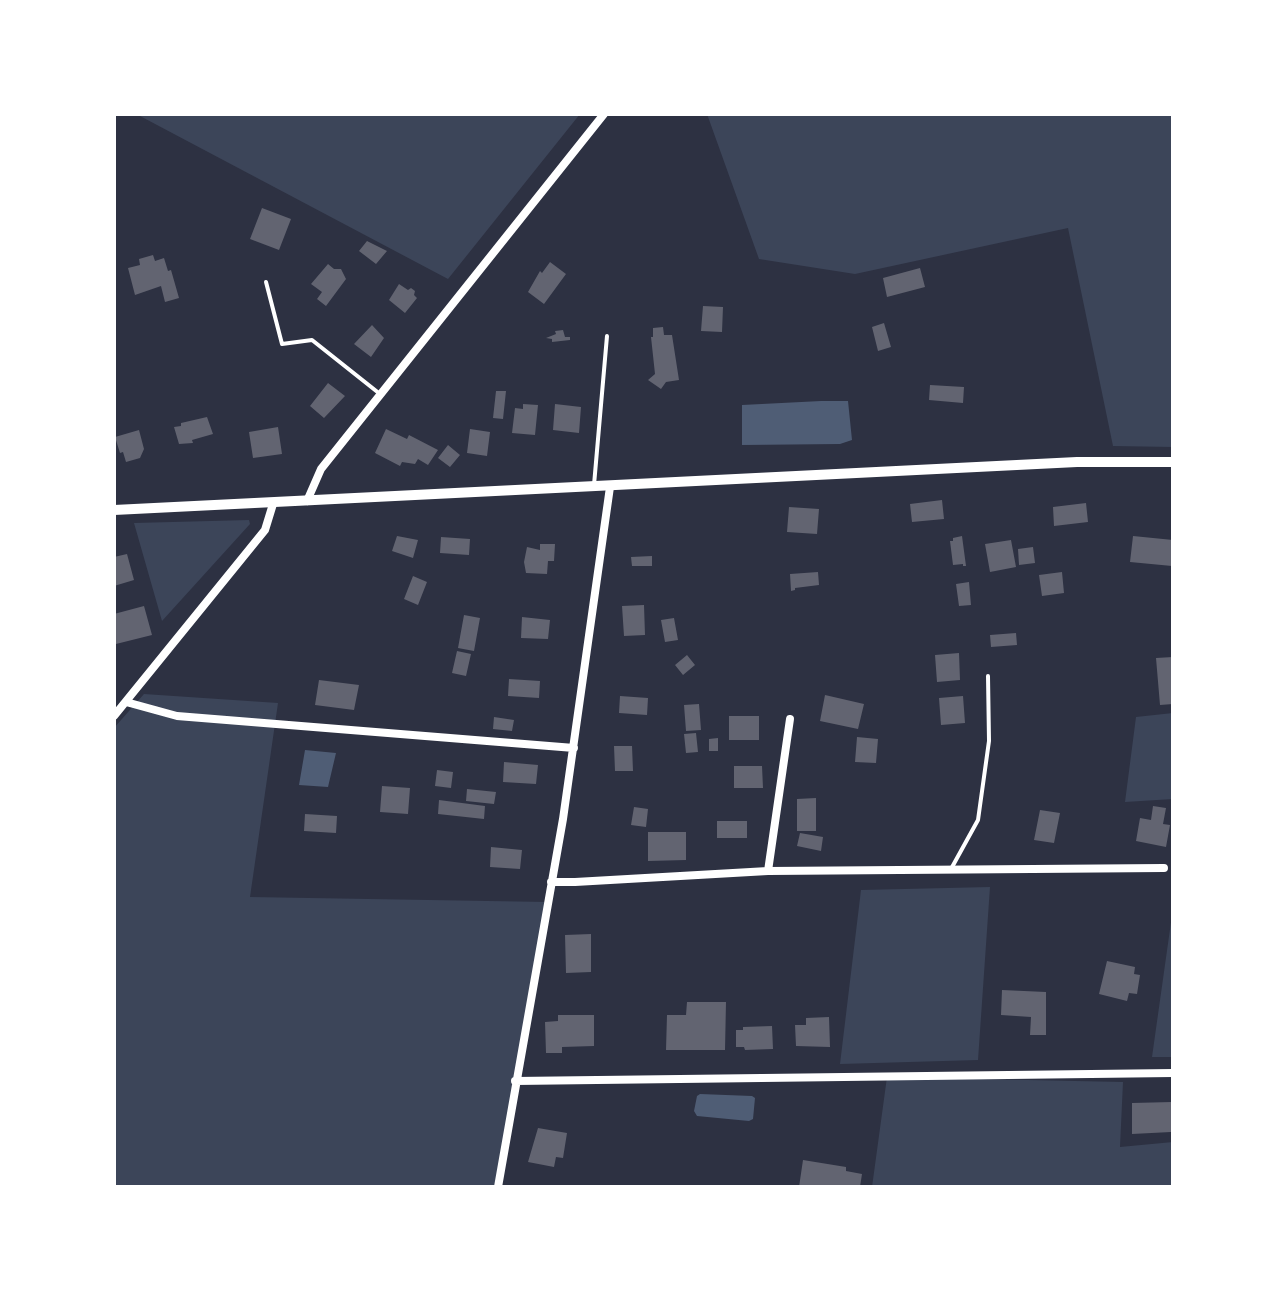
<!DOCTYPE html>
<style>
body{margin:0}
#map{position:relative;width:1287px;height:1301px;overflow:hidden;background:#2d3142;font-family:Signika,sans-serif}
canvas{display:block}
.frame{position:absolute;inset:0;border:116px solid #fff;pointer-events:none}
</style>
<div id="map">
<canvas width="1287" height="1301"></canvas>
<div class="frame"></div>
</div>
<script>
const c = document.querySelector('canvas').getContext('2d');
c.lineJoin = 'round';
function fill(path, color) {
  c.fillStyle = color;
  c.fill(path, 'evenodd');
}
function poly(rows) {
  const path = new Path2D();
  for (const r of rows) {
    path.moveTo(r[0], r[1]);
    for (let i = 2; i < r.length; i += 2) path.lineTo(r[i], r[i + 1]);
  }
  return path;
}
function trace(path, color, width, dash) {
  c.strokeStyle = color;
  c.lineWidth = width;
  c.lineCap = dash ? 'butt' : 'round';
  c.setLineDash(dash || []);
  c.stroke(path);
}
fill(poly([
 [142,114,580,114,448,279,140,116],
 [707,114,1173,114,1173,447,1113,446,1068,228,855,274,759,259],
 [249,520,250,524,162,621,134,523],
 [144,694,278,703,250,897,548,902,499,1187,114,1187,114,728],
 [1173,713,1173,799,1125,802,1136,717],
 [990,887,978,1060,840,1064,861,890],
 [1173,908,1173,1057,1152,1057],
 [887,1077,1123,1082,1120,1147,1173,1142,1173,1187,872,1187]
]), '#3c4559');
fill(poly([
 [821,401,848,401,852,440,840,444,742,445,742,405],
 [305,750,336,753,328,787,299,785],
 [700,1094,752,1096,755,1098,753,1119,749,1121,697,1116,694,1111,697,1096]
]), '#4f5d75');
fill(poly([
 [262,208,291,219,279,250,250,239],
 [367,241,387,251,376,264,359,251],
 [153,255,155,261,164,258,168,271,171,270,179,298,165,302,161,286,135,295,128,268,140,265,139,259],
 [550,262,566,274,544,304,528,292,540,271,542,273],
 [328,264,334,269,341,269,346,279,326,306,317,299,322,292,311,284],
 [920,268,925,287,887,297,883,278],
 [399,284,408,290,411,288,415,291,414,295,417,298,405,313,389,300],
 [703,306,723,307,722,332,701,331],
 [884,323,891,347,878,351,872,327],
 [372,325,384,338,371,357,354,344],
 [663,327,664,335,672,335,679,380,666,382,661,389,648,380,655,374,651,337,653,337,653,328],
 [563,330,565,337,570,337,570,340,552,342,552,339,546,338,556,334,555,331],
 [328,383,345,396,324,418,310,406],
 [930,385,964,387,963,403,929,400],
 [496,391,506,391,503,419,493,418],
 [523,404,538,405,535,435,512,433,515,408,523,409],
 [555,404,581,407,579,433,553,430],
 [207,417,213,434,192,440,193,443,179,444,174,427,181,426,181,423],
 [278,427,282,454,253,458,249,432],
 [386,429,407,439,409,435,438,450,428,465,418,459,415,464,402,462,400,466,375,453],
 [470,429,490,432,487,456,467,453],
 [139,430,144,449,140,458,126,462,123,452,120,453,115,437],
 [448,445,460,455,450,467,438,458],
 [942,500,944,519,912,522,910,504],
 [1086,503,1088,522,1054,526,1053,507],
 [789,507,819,509,817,534,787,532],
 [397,536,418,540,413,558,392,551],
 [962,536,966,566,963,566,963,564,953,565,950,541,953,541,953,538],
 [1133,536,1173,540,1172,566,1130,562],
 [441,537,470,539,469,555,440,553],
 [1011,540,1016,567,990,572,985,544],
 [540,544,555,544,554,561,548,561,547,574,526,573,524,562,527,547,540,550],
 [1033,547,1035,563,1019,565,1018,549],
 [127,554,134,580,114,586,114,557],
 [652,556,652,566,632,566,631,557],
 [818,572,819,585,795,588,795,590,791,591,790,574],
 [1062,572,1064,593,1042,596,1039,575],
 [413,576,427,582,418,605,404,599],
 [969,582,971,605,959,606,956,584],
 [644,605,645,635,624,636,622,606],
 [144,606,152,635,116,644,114,614],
 [464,615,480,618,474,651,458,648],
 [522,617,550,620,548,639,521,638],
 [674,618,678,640,665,642,661,620],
 [1016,633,1017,645,991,647,990,635],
 [457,651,471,654,466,676,452,673],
 [959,653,960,680,937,682,935,655],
 [687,655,695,665,683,675,675,665],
 [1173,657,1173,704,1160,705,1156,658],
 [509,679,540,681,539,698,508,696],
 [319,680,359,685,354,710,315,705],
 [825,695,864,704,858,729,820,721],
 [620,696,648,698,647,715,619,713],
 [963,696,965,723,941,725,939,698],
 [699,704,701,730,686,731,684,705],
 [729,716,759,716,759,740,729,740],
 [494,717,514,720,512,731,493,729],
 [696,733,698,752,686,753,684,734],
 [857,737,878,739,876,763,855,762],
 [718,738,718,751,709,751,709,739],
 [614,746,632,746,633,771,615,771],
 [504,762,538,765,536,784,503,782],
 [734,766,762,766,763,788,734,788],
 [437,770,453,772,451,788,435,786],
 [382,786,410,788,408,814,380,812],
 [467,789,496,792,494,804,466,801],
 [816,798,816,831,797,831,797,799],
 [439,800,485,806,484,819,438,814],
 [1153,806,1166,808,1163,824,1170,825,1166,847,1136,841,1140,818,1151,820],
 [634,807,648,809,646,827,631,825],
 [1040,810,1060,813,1054,843,1034,840],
 [305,814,337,816,336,833,304,831],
 [717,821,747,821,747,838,717,838],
 [648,832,686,832,686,860,648,861],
 [800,833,823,837,821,851,797,846],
 [491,847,522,850,520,869,490,867],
 [591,934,591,972,566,973,565,935],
 [1107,961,1135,967,1134,974,1140,975,1137,994,1129,993,1127,1001,1099,994],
 [1002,990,1046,992,1046,1035,1030,1035,1031,1017,1001,1015],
 [687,1002,726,1002,725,1050,666,1050,667,1015,686,1015],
 [558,1015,594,1015,594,1046,562,1047,562,1053,546,1053,545,1022,558,1021],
 [829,1017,830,1047,796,1046,795,1025,806,1025,806,1018],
 [772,1026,773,1049,745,1050,744,1047,736,1047,736,1030,743,1030,743,1027],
 [1172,1102,1171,1132,1132,1134,1132,1103],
 [538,1128,567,1133,563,1158,556,1157,554,1167,528,1162],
 [803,1160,846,1167,846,1171,862,1174,860,1187,799,1187]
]), '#626471');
trace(poly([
 [266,282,282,344,312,340,380,394],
 [594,485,607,336],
 [951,869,978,820,989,741,988,676]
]), '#fff', 4);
trace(poly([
 [307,501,321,469,604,114],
 [126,702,177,716,574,748],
 [114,716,265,530,273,504],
 [768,871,790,719],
 [551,882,575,882,768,871,1164,868],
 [515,1081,1173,1073],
 [498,1187,563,819,610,487]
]), '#fff', 8);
trace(poly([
 [114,510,1077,462,1173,462]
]), '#fff', 10);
</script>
